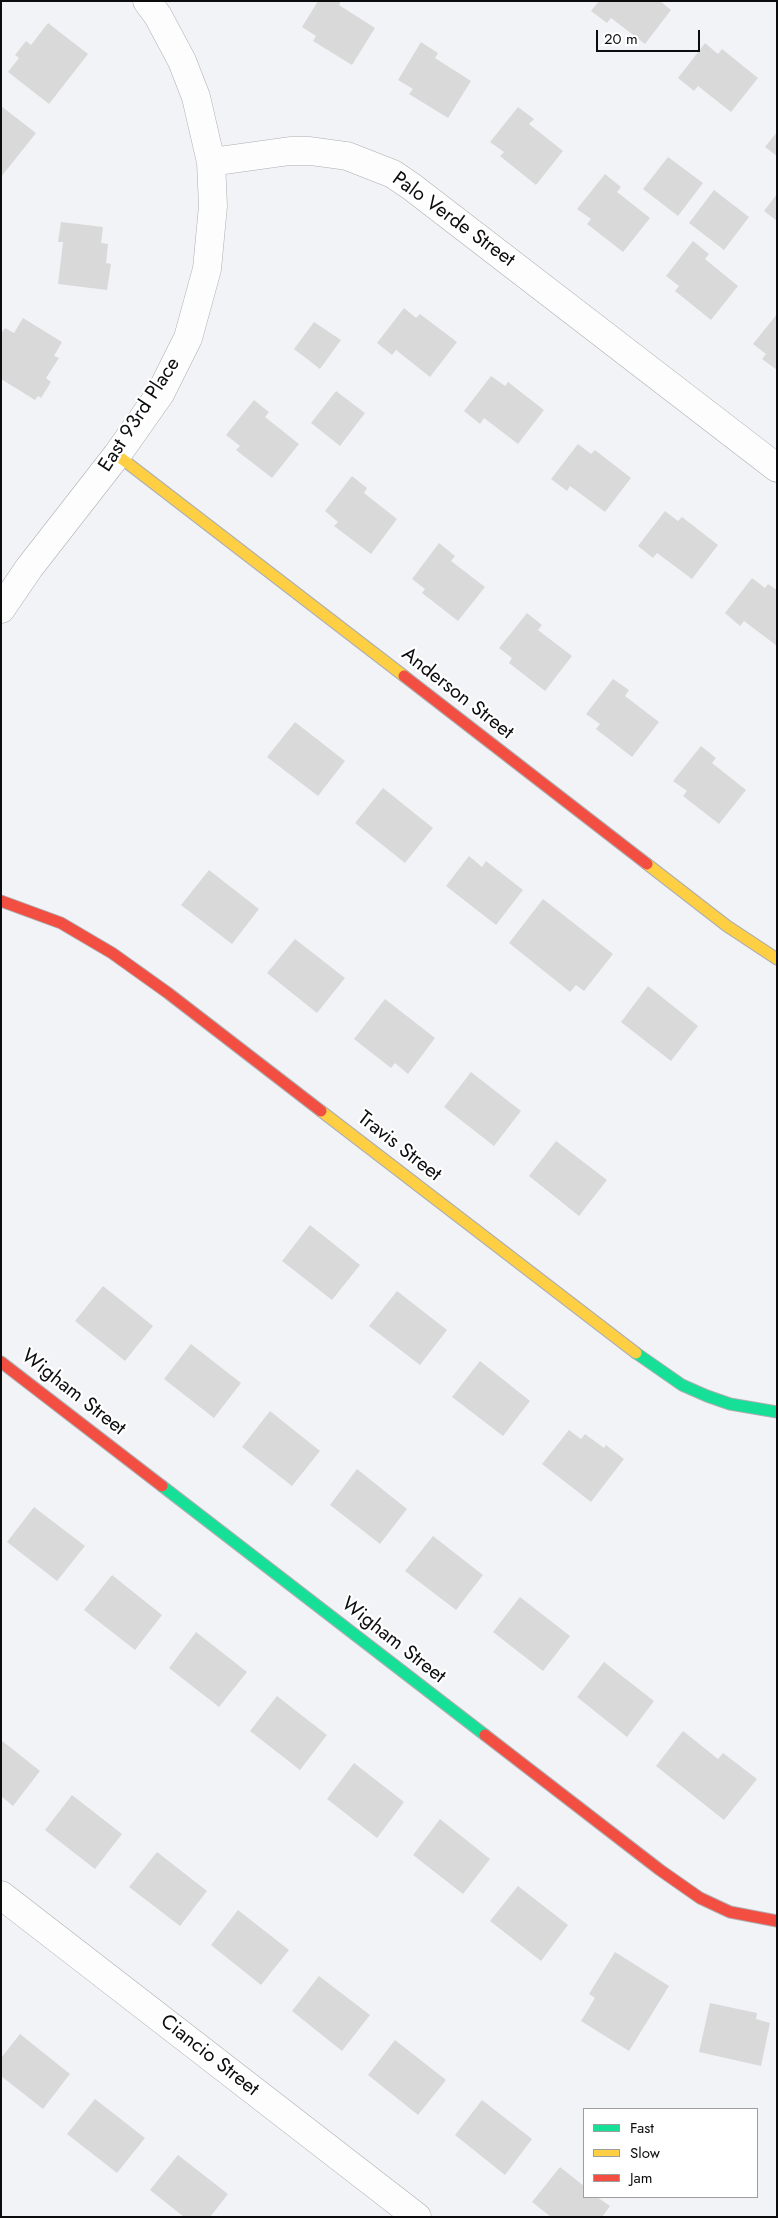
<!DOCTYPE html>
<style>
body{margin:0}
#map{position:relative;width:778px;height:2218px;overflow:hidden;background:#f2f3f7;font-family:Jost,sans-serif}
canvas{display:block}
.frame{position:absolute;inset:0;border:2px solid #0c0c0e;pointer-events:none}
.legend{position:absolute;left:583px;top:2108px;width:175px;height:90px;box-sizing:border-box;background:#fff;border:1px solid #9e9e9f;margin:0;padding:6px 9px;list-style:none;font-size:15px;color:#0c0c0e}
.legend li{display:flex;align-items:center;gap:10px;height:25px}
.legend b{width:25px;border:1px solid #9e9e9f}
.scale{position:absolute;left:596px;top:30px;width:104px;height:22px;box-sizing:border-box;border:2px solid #0c0c0e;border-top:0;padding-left:6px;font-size:15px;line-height:18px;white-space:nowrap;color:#0c0c0e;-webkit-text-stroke:4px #fff;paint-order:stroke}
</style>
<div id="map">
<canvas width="778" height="2218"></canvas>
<div class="frame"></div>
<ul class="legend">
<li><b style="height:6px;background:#16e098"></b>Fast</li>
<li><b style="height:6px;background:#ffcf43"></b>Slow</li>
<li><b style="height:6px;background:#f24e42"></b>Jam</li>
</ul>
<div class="scale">20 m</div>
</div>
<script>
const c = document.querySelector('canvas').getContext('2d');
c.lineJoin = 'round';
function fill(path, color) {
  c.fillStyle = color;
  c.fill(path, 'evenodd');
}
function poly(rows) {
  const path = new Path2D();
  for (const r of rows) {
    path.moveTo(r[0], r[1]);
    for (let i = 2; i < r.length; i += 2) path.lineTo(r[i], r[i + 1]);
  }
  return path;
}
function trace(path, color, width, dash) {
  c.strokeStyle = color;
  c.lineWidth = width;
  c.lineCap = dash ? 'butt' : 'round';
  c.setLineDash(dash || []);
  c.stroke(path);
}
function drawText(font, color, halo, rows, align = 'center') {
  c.font = font + ' Jost,sans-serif';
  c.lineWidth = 4.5;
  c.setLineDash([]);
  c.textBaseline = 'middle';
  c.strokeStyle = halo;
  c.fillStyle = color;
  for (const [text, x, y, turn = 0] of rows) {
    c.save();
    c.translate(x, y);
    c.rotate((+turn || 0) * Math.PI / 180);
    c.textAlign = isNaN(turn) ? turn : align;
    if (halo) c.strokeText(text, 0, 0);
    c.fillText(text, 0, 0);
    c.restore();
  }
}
fill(poly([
 [318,1,341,1,339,5,375,28,352,65,313,41,316,36,302,27],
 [599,1,660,1,671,10,645,44,611,18,607,23,591,11],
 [48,23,88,54,49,104,8,72,19,58,15,55,26,41,31,45],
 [421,42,438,53,435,58,471,81,448,118,409,94,413,89,398,80],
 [705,43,718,54,722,49,758,78,731,112,698,86,694,91,678,78],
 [1,106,36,133,1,177],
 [518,107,534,119,529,124,563,151,536,185,500,156,504,152,490,142],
 [777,132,777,156,765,147],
 [668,157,703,183,678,216,643,189],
 [605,174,621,187,617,192,650,218,623,252,587,224,591,219,577,209],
 [714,190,749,217,724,250,689,223],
 [777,194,777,221,764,211],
 [61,222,103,227,101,243,108,244,106,263,111,264,107,290,58,284,63,242,58,242],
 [693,241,709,254,705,259,738,286,711,320,675,291,679,286,666,276],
 [404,308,416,318,420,314,457,342,430,377,396,350,392,355,377,343],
 [777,314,777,370,762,359,766,354,753,344],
 [23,318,62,342,54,356,59,358,46,378,51,382,41,398,38,396,35,400,1,379,1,334,5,328,14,333],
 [314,322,341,340,320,369,294,349],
 [491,376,505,386,508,382,544,410,518,444,484,418,480,424,464,411],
 [336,391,365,413,340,446,311,423],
 [254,400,269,412,265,417,299,444,272,478,236,450,240,446,226,435],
 [578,444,591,454,595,450,631,478,605,512,570,486,567,491,551,479],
 [352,476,367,488,364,493,397,519,371,554,334,526,338,522,325,511],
 [665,511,678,521,682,517,718,545,692,579,657,553,653,558,638,546],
 [439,543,455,556,451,561,485,587,458,621,422,593,425,589,412,579],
 [752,578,765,588,768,584,777,590,777,646,744,621,740,626,725,613],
 [527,613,542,625,538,630,572,656,545,691,509,663,512,658,499,648],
 [613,679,629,690,625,696,659,722,632,757,596,729,600,724,586,714],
 [295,722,345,761,318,796,267,757],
 [701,746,716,758,712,763,746,790,719,824,683,796,687,791,673,781],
 [383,788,433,828,405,863,355,823],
 [469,856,482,867,486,861,523,890,496,925,446,886],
 [209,870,259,909,232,944,181,905],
 [543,899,613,954,584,991,576,985,570,992,509,943],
 [295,939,345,978,317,1013,267,973],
 [648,986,698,1026,671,1061,621,1022],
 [385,999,435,1038,408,1074,395,1063,391,1068,354,1039],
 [471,1072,521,1111,494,1146,444,1107],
 [556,1141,607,1180,579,1216,529,1176],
 [310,1225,360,1265,332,1300,282,1261],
 [103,1286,153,1326,125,1361,75,1321],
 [397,1291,447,1330,420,1365,369,1326],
 [191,1344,241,1383,214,1418,164,1379],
 [480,1361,530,1401,503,1436,452,1397],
 [270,1411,320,1451,292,1486,242,1447],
 [569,1430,581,1439,585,1434,604,1448,606,1445,624,1459,591,1502,542,1464],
 [357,1469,407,1509,380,1544,330,1505],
 [34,1507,85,1546,57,1581,7,1542],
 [433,1536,483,1575,456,1610,405,1571],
 [112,1575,162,1615,135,1650,84,1610],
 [520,1597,570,1636,543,1671,493,1632],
 [196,1632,247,1672,219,1707,169,1668],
 [604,1662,654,1701,627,1737,577,1697],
 [277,1696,327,1735,300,1770,250,1731],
 [683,1731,718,1759,723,1753,757,1779,724,1820,656,1766],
 [1,1740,40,1771,13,1806,1,1796],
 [354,1763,404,1802,377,1838,327,1799],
 [72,1795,122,1834,95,1869,45,1830],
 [440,1819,490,1859,463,1894,413,1855],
 [157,1852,207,1891,180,1926,129,1887],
 [518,1886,568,1925,541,1961,490,1921],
 [238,1910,289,1950,261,1985,211,1945],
 [615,1952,669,1986,629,2051,581,2021,595,1998,589,1994],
 [319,1976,370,2015,342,2051,292,2011],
 [710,2003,757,2013,756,2019,770,2023,761,2066,699,2052],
 [20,2034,70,2074,43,2109,1,2076,1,2058],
 [395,2040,446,2080,418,2115,368,2075],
 [95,2099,145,2138,117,2173,67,2134],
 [482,2100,532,2139,505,2175,455,2135],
 [178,2155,228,2194,210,2217,184,2217,150,2190],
 [560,2167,584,2186,584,2197,597,2197,610,2206,602,2217,551,2217,532,2202]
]), '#dad9da');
const street = poly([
 [211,162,290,151,310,151,347,156,393,174,412,187,777,468],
 [1,609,29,568,117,455,160,394,188,338,207,269,213,206,211,162,196,97,182,61,158,16,147,1],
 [1,1895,417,2217]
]);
const fast = poly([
 [636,1353,682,1385,707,1396,730,1404,777,1412],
 [162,1486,485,1735]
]);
const slow = poly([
 [117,455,404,676],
 [647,864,727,926,777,959],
 [321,1111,636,1353]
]);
const jam = poly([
 [404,676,647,864],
 [1,901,61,923,112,953,168,993,321,1111],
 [1,1362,162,1486],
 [485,1735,660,1870,700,1898,730,1912,777,1921]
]);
trace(street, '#adaeb1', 29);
trace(fast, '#adaeb1', 13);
trace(slow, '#adaeb1', 13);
trace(jam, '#adaeb1', 13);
trace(street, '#fdfdfe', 28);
trace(fast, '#16e098', 11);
trace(slow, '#ffcf43', 11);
trace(jam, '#f24e42', 11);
drawText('20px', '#0c0c0e', '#fff', [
 ["Palo Verde Street",453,220,36],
 ["East 93rd Place",140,415,-57],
 ["Anderson Street",457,694,38],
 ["Travis Street",399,1147,38],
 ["Wigham Street",73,1393,38],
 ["Wigham Street",393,1641,38],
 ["Ciancio Street",209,2056,38]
]);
</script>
